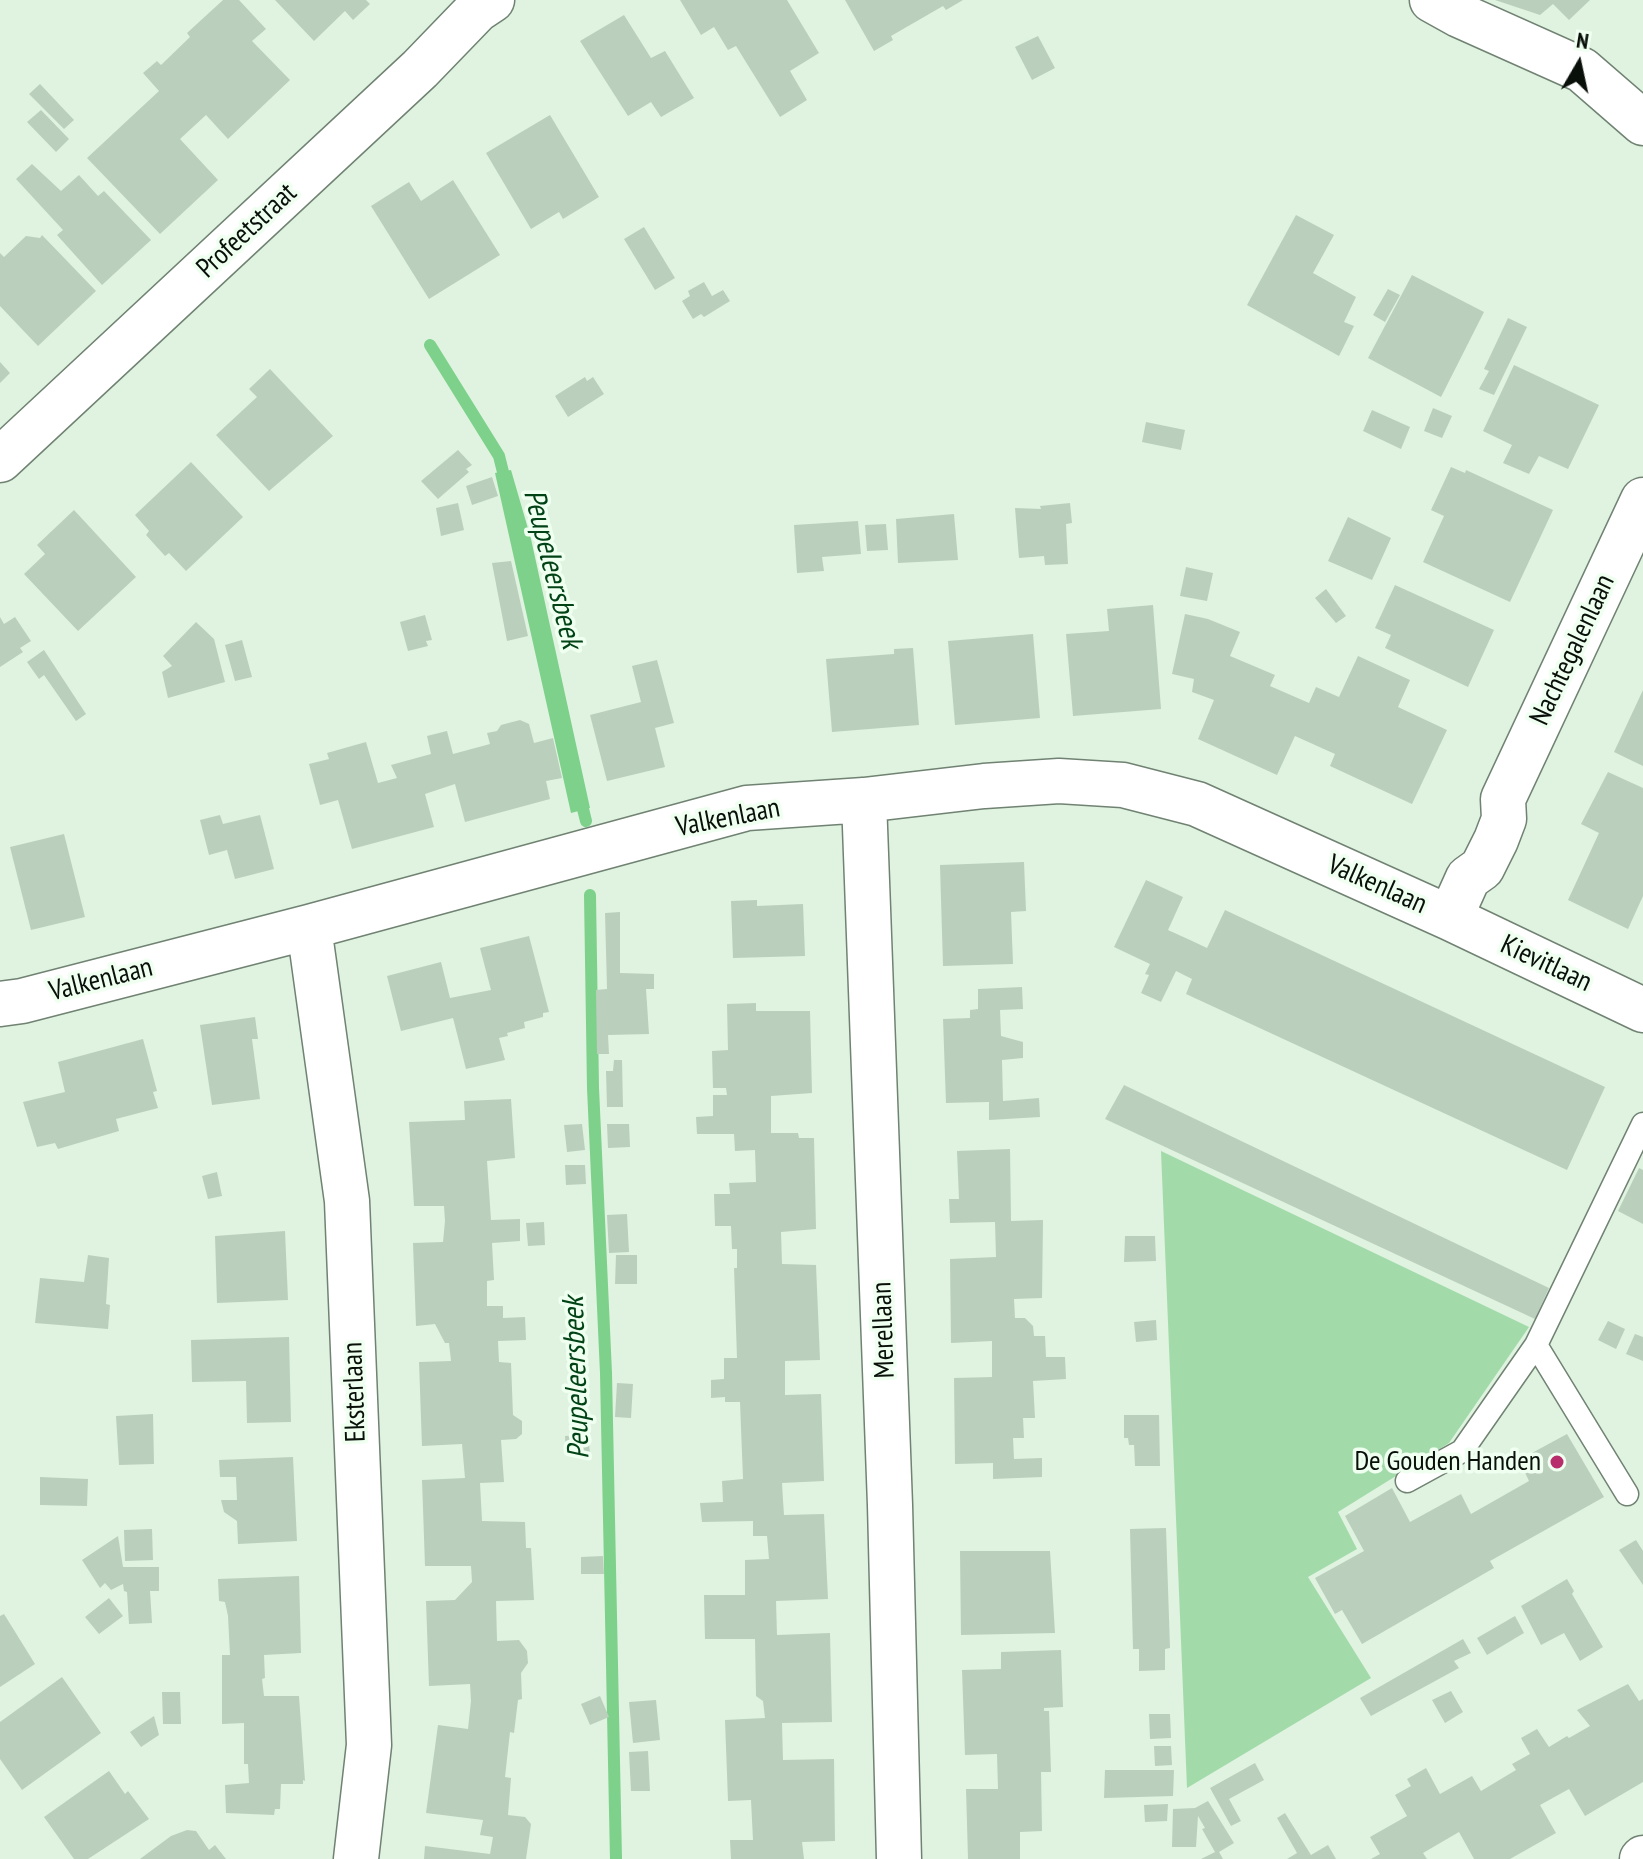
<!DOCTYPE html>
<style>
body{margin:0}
#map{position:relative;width:1643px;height:1859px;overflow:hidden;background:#dff3e0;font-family:"PT Sans Narrow",sans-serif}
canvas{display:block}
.north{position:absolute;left:1539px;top:24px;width:80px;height:80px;-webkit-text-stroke:6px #effff0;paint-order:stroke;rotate:9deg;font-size:22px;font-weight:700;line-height:32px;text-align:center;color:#09100a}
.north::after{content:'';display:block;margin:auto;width:28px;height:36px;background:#09100a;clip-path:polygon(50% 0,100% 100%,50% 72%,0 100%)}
</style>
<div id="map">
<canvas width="1643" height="1859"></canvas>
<div class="north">N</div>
</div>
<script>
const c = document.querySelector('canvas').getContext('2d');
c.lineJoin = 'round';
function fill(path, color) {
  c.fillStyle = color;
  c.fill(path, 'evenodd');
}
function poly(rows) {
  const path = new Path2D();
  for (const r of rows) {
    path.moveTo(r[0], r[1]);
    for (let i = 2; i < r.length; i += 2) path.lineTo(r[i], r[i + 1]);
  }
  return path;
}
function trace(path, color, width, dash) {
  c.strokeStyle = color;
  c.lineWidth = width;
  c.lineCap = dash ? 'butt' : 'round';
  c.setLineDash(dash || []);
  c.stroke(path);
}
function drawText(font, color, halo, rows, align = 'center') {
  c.font = font + ' "PT Sans Narrow",sans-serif';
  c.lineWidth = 7;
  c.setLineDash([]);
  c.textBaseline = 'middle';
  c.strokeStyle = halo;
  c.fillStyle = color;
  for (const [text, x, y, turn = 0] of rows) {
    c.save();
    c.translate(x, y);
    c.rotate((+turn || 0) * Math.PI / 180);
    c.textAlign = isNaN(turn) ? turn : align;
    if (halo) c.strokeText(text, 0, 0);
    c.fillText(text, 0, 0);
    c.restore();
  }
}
fill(poly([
 [1161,1151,1529,1327,1449,1443,1338,1512,1357,1549,1308,1577,1371,1678,1187,1788]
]), '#a2dba9');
fill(poly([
 [511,470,531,539,590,808,571,813,495,473]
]), '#7dd18a');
trace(poly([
 [430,345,499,456,506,484],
 [579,793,586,821],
 [590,895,593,1088,606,1373,616,1859]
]), '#7dd18a', 12);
fill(poly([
 [223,0,239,0,266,29,252,41,290,80,228,139,206,115,180,139,218,180,160,234,87,158,159,91,143,73,157,61,161,65,190,37,187,33],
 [275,0,366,0,370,4,353,20,345,11,314,41],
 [680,0,787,0,819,53,790,71,807,100,780,117,736,46,728,50,714,27,701,35],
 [845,0,963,0,946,10,943,6,891,36,893,40,874,51],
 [1495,0,1590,0,1569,20,1553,4,1540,15],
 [624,15,651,58,665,51,694,98,661,117,651,102,628,116,580,41],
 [1038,36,1055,68,1032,80,1015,47],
 [40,84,74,120,64,129,29,94],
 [41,110,69,139,56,152,27,122],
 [550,115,599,197,563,219,559,212,531,229,486,153],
 [32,164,61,191,79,175,98,196,104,191,151,240,102,285,57,235,63,230,16,179],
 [453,180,500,255,429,299,371,206,409,182,421,201],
 [1296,215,1334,235,1313,273,1356,297,1344,322,1354,326,1339,356,1247,305],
 [644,227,675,278,655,290,624,239],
 [42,235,96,291,38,346,0,306,0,253,4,257,26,236,40,238],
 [1412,275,1484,312,1441,397,1368,358],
 [704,282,712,296,723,290,730,301,704,317,701,314,693,319,682,301,690,296,688,291],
 [1388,289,1400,295,1385,322,1373,315],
 [1508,318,1527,327,1494,395,1479,389,1489,371,1484,369],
 [0,362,10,373,0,383],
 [1514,365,1599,405,1568,469,1539,456,1529,474,1503,463,1512,445,1483,431],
 [270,369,333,436,269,491,216,435,257,397,249,389],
 [585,377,587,381,593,377,604,394,568,417,555,396],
 [1433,408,1452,416,1442,438,1424,431],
 [1372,410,1410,427,1401,449,1363,431],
 [1146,422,1185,430,1181,450,1142,442],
 [458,450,472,465,466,469,469,472,438,499,421,481],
 [191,462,243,517,186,571,169,553,165,556,146,535,149,531,135,515],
 [1451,467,1465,473,1466,470,1553,510,1510,602,1423,562,1444,516,1431,510],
 [492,477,498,496,472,505,466,486],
 [458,503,464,530,441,536,436,508],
 [1070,503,1072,523,1066,524,1068,564,1045,565,1044,556,1019,558,1015,508,1041,509,1040,506],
 [74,510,136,577,78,631,24,574,45,554,37,545],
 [954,514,958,560,898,563,896,519],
 [1348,517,1391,538,1372,580,1328,561],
 [858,521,861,554,822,557,824,571,797,573,794,525],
 [886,524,888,550,867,551,865,525],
 [511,561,528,636,507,641,492,563],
 [1186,567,1213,573,1207,601,1180,596],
 [1395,585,1494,630,1468,687,1385,648,1391,635,1375,628],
 [1326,589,1346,616,1336,623,1315,598],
 [1153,605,1161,709,1073,716,1066,634,1109,631,1107,609],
 [1185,614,1208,619,1240,632,1230,656,1275,675,1270,686,1309,703,1316,687,1339,697,1358,656,1410,680,1398,707,1447,730,1412,804,1330,766,1335,754,1295,736,1277,775,1198,739,1214,700,1192,692,1194,679,1172,674],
 [425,615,432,640,426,641,428,646,408,651,400,622],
 [0,617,4,624,15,617,31,641,20,648,23,652,0,667],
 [196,622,214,639,225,682,168,698,162,672,172,666,163,656],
 [1033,634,1040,718,955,725,948,641],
 [242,640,252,677,235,681,225,645],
 [913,648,919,725,832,732,826,659,894,654,894,649],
 [44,650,86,714,76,721,44,675,39,679,27,662],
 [657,660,674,723,655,728,665,767,607,781,590,715,641,702,632,666],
 [1643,690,1643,766,1614,752],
 [520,720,529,724,534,743,553,738,562,778,546,781,550,799,465,822,455,784,425,794,434,827,352,849,338,800,320,805,309,764,329,759,327,753,366,742,378,783,397,778,391,765,431,754,427,736,447,731,453,754,490,744,487,733,497,731,501,725],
 [1608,772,1643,788,1643,896,1628,929,1568,900,1599,833,1581,824],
 [220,815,223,824,260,815,274,869,235,879,227,850,209,855,200,820],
 [64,834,85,917,31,930,10,847],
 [1024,862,1026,911,1011,912,1013,964,943,966,940,865],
 [1146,880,1183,897,1168,930,1190,940,1207,948,1225,910,1605,1087,1567,1170,1186,994,1192,979,1176,971,1161,1002,1141,993,1149,975,1145,974,1150,964,1114,947],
 [757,900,757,906,803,904,805,956,733,958,731,901],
 [620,912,620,973,654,974,654,989,646,989,649,1034,608,1035,609,1054,597,1054,596,990,607,989,605,913],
 [529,936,549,1012,543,1013,543,1017,524,1022,525,1028,507,1033,508,1036,499,1038,505,1060,466,1069,453,1018,401,1031,387,976,441,962,450,998,491,990,480,948],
 [1022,987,1023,1009,1000,1010,1001,1036,1023,1042,1023,1058,1002,1060,1003,1101,1039,1098,1040,1117,989,1120,989,1102,946,1103,943,1019,970,1018,970,1010,978,1009,978,989],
 [756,1003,756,1011,810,1011,812,1093,771,1096,771,1133,798,1133,799,1138,814,1138,816,1229,781,1232,782,1264,816,1265,820,1360,785,1361,785,1395,821,1394,824,1481,782,1483,783,1500,784,1515,824,1514,828,1599,776,1601,777,1635,830,1633,832,1722,782,1723,783,1760,834,1759,835,1841,802,1842,804,1859,731,1859,730,1840,753,1840,751,1800,728,1801,725,1720,765,1718,763,1701,756,1696,755,1639,705,1639,704,1595,745,1595,745,1560,769,1559,767,1536,753,1536,753,1521,702,1522,700,1503,723,1502,722,1481,743,1479,740,1402,725,1402,725,1397,711,1398,711,1380,724,1379,724,1358,737,1358,734,1268,737,1268,737,1249,732,1249,731,1226,715,1226,714,1194,730,1194,729,1183,756,1182,755,1150,735,1151,734,1134,697,1134,696,1117,713,1116,713,1095,727,1095,726,1088,713,1088,712,1051,728,1050,727,1004],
 [255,1017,258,1039,252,1039,260,1099,212,1105,200,1025],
 [143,1039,157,1091,153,1092,158,1108,116,1119,119,1131,58,1149,55,1143,37,1147,23,1102,65,1092,58,1062],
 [614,1060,622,1060,623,1107,607,1107,606,1071,613,1071],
 [1124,1085,1549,1288,1535,1319,1105,1119],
 [511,1099,515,1158,487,1161,491,1220,520,1219,520,1241,492,1243,494,1280,487,1281,487,1306,503,1306,503,1318,525,1317,526,1340,498,1341,499,1362,511,1363,513,1415,522,1421,522,1434,516,1439,501,1440,504,1482,480,1483,482,1521,525,1522,526,1548,531,1548,534,1600,496,1601,497,1641,519,1640,527,1651,528,1663,521,1673,522,1699,518,1700,514,1733,510,1732,505,1777,511,1778,508,1815,525,1817,531,1824,526,1859,424,1859,425,1846,490,1854,493,1837,480,1835,483,1820,426,1813,438,1725,468,1729,471,1701,470,1684,429,1686,426,1601,455,1600,472,1582,471,1566,425,1566,422,1480,465,1478,462,1444,422,1446,419,1362,451,1361,449,1343,445,1343,435,1324,416,1326,413,1243,443,1242,445,1221,444,1206,414,1206,409,1122,465,1120,464,1101],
 [582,1124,585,1150,567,1152,564,1125],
 [607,1124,629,1124,630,1147,608,1148],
 [1010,1149,1011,1221,1043,1220,1042,1298,1014,1299,1015,1318,1025,1318,1033,1326,1034,1336,1045,1336,1046,1357,1065,1357,1066,1379,1033,1381,1035,1418,1023,1418,1024,1438,1013,1438,1014,1459,1042,1458,1042,1477,993,1479,993,1463,955,1464,954,1378,992,1377,992,1341,951,1343,950,1259,996,1257,995,1222,950,1223,949,1199,959,1199,957,1151],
 [565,1165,585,1165,586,1184,566,1185],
 [1639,1168,1643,1170,1643,1224,1618,1211],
 [217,1172,222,1196,208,1199,202,1176],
 [627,1214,629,1252,609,1253,607,1215],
 [544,1222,545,1245,528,1246,526,1223],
 [285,1231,288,1300,217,1303,215,1236],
 [1125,1236,1155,1236,1156,1261,1124,1262],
 [88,1255,109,1258,106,1304,110,1305,108,1329,35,1323,40,1278,84,1282],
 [616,1255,637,1255,637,1284,615,1284],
 [1156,1320,1157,1340,1136,1342,1134,1322],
 [1608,1321,1625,1329,1616,1349,1598,1340],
 [1635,1334,1643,1337,1643,1361,1626,1354],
 [289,1337,291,1422,247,1423,246,1381,192,1382,191,1340],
 [617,1383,633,1384,631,1418,615,1417],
 [153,1414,154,1464,119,1465,116,1416],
 [1124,1415,1159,1415,1160,1466,1135,1466,1134,1445,1129,1445,1128,1438,1124,1438],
 [588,1434,590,1454,566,1455,565,1436],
 [1567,1434,1604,1497,1490,1561,1494,1568,1362,1644,1342,1610,1335,1614,1315,1578,1364,1551,1345,1516,1392,1488,1410,1522,1461,1494,1471,1514,1529,1481,1519,1460],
 [293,1457,297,1541,238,1544,237,1521,224,1512,221,1500,237,1500,236,1477,220,1477,219,1460],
 [40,1477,88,1479,87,1506,40,1505],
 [1166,1528,1170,1648,1165,1649,1165,1670,1139,1671,1139,1649,1133,1649,1130,1529],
 [152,1529,153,1560,125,1561,124,1530],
 [118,1536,123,1567,159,1567,159,1591,150,1591,152,1623,129,1624,127,1592,124,1591,123,1584,111,1590,105,1583,100,1588,82,1560],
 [1636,1540,1643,1551,1643,1585,1619,1550],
 [960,1551,1050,1551,1055,1633,961,1635],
 [603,1556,604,1574,581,1574,581,1557],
 [299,1576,301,1653,264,1655,265,1678,262,1679,264,1696,299,1696,305,1781,303,1780,303,1784,281,1784,280,1809,275,1809,274,1815,226,1813,225,1785,249,1783,248,1764,244,1764,244,1723,222,1724,222,1655,230,1655,228,1616,225,1602,219,1601,218,1579],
 [1567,1579,1574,1591,1572,1594,1603,1647,1580,1661,1564,1633,1541,1645,1521,1606],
 [109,1598,123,1616,99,1634,85,1617],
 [4,1614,35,1664,0,1687,0,1616],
 [1515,1616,1524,1633,1487,1655,1477,1638],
 [1463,1639,1471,1653,1454,1661,1459,1668,1371,1716,1360,1698],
 [1061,1650,1063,1707,1044,1708,1044,1711,1049,1711,1051,1772,1041,1772,1042,1831,1020,1832,1020,1859,968,1859,966,1789,998,1789,997,1754,965,1755,962,1670,1001,1669,1001,1652],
 [62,1677,101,1733,22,1790,0,1759,0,1722],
 [1628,1684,1639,1701,1643,1699,1643,1782,1585,1816,1569,1789,1540,1805,1556,1833,1510,1859,1474,1859,1459,1832,1423,1853,1427,1859,1371,1859,1380,1854,1370,1837,1407,1816,1395,1795,1411,1786,1407,1779,1426,1768,1440,1794,1472,1776,1481,1791,1516,1770,1512,1764,1530,1754,1521,1738,1537,1729,1549,1747,1567,1736,1569,1738,1590,1726,1577,1710],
 [1451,1691,1463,1712,1445,1723,1432,1700],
 [162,1692,180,1692,181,1724,163,1724],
 [600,1696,609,1717,590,1725,581,1704],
 [656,1700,660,1740,633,1743,629,1702],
 [1149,1714,1170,1714,1171,1738,1150,1739],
 [154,1716,159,1735,141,1747,130,1732],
 [1154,1746,1171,1746,1172,1765,1155,1766],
 [648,1751,650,1791,631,1791,629,1752],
 [1255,1763,1264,1780,1229,1799,1241,1821,1231,1826,1210,1788],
 [1105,1770,1174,1770,1173,1796,1104,1798],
 [109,1771,125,1794,128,1791,149,1819,88,1859,74,1859,44,1817],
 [1208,1801,1234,1843,1219,1852,1223,1859,1201,1859,1215,1852,1202,1829,1205,1828,1198,1816,1196,1847,1172,1847,1173,1809,1195,1808],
 [1168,1804,1167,1821,1145,1822,1144,1805],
 [1285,1813,1311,1855,1328,1845,1336,1859,1287,1859,1297,1853,1277,1818],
 [187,1830,196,1831,209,1850,215,1845,226,1859,140,1859,171,1836]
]), '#bbcfbd');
const service = poly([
 [1536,1345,1627,1494],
 [1407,1481,1462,1451,1536,1345,1643,1124]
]);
const minor = poly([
 [1432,0,1459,15,1582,70,1643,123],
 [0,460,420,69,477,10,492,0],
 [864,800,890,1505,899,1859],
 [1450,918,1468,878,1482,868,1496,840,1504,819,1503,799,1643,500],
 [309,927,347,1201,369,1745,356,1859],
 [0,1004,22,1001,309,927,747,808,864,800,984,786,1059,781,1123,785,1197,804,1450,918,1643,1010],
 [1642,1859,1643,1858]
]);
trace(service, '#708272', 25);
trace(minor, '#708272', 47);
trace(service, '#fff', 22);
trace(minor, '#fff', 44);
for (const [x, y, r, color] of [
 [1557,1462,8,"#b82e6c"]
]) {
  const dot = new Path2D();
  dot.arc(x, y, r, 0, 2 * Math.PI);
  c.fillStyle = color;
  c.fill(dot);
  trace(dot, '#effff0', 3);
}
drawText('28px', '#09100a', '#effff0', [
 ["Profeetstraat",247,231,-43],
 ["Nachtegalenlaan",1573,650,-65],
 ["Valkenlaan",728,818,-11],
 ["Valkenlaan",1377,885,24],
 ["Kievitlaan",1546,964,25],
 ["Valkenlaan",101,980,-14],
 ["Merellaan",884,1330,-92],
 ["Eksterlaan",355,1392,-92]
]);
drawText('28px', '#09100a', '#effff0', [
 ["De Gouden Handen",1541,1462]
], 'right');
drawText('italic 30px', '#024316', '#effff0', [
 ["Peupeleersbeek",552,569,76],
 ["Peupeleersbeek",577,1378,-92]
]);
</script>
